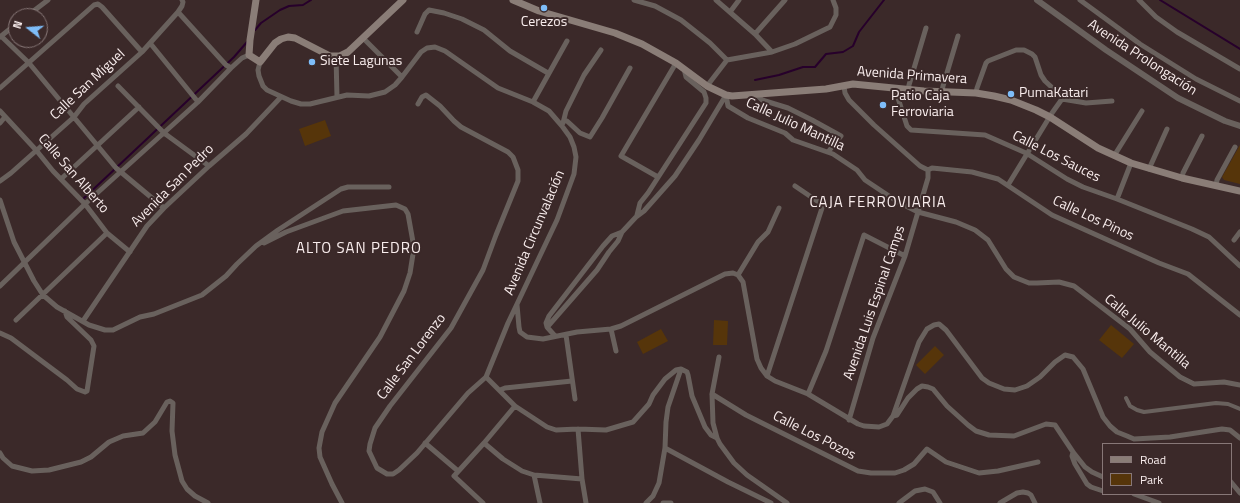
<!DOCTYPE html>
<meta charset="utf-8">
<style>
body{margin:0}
#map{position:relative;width:1240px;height:503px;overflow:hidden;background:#3b2929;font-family:"Titillium Web",sans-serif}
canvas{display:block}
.legend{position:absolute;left:1102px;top:443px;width:130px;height:52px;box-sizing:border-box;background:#3b2929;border:1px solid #877777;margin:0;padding:5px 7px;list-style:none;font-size:12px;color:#f9eded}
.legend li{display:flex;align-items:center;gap:8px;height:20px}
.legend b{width:20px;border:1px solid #877777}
.north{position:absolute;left:8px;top:8px;width:40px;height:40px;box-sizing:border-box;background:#3b2929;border:1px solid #877777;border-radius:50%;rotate:287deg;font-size:11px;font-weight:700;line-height:16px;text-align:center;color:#f9eded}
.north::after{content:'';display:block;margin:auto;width:14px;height:18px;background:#7ebdf9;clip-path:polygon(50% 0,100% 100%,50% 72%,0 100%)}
</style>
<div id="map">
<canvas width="1240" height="503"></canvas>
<ul class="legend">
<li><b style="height:5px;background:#8a7d77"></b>Road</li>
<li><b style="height:11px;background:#56350a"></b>Park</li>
</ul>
<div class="north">N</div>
</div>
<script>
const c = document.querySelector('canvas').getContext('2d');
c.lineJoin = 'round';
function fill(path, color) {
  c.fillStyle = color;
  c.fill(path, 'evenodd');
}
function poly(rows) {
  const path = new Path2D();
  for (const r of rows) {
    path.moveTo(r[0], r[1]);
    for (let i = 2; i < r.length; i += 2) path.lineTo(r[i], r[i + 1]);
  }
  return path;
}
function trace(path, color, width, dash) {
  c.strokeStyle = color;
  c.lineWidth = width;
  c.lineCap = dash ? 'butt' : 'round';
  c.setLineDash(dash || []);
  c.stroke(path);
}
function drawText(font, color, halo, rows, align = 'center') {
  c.font = font + ' "Titillium Web",sans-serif';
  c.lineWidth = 4;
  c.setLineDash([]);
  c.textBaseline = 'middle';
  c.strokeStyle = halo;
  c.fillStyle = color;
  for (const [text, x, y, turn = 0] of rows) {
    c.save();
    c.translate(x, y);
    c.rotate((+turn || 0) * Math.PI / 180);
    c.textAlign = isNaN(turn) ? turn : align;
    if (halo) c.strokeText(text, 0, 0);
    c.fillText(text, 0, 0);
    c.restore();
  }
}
fill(poly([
 [325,120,331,136,305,146,299,129],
 [1240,145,1240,184,1224,180,1222,177],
 [714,320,728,321,727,345,713,345],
 [1111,325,1134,344,1122,358,1099,340],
 [661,329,668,341,643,354,637,342],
 [935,346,944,355,925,374,916,365]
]), '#56350a');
trace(poly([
 [1160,0,1240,49],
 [255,30,261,23,280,10,289,6,303,5,311,0],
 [755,80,779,75,803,67,815,67,826,54,843,52,853,46,859,32,884,0],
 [83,199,234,57,247,42]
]), '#27002b', 2);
trace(poly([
 [1126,398,1130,406,1137,410,1144,412,1216,403,1228,404,1240,409]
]), '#69615d', 4);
trace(poly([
 [634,0,655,6,681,20,710,43,727,60],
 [716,0,755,34,772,52],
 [1080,0,1140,44,1196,79,1240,101],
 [1139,0,1156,17,1177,32,1240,69],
 [178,12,226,65,231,68],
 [730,12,739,0],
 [27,16,48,0],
 [417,32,425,14,429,10,444,13,462,19,484,30,510,51,548,73],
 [755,34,785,0],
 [1,36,29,63,116,168,164,208],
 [0,37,16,24],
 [363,38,402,77],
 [150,43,198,102],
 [336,56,337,97],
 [727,60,772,52,795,44,830,27,836,15,836,8,833,0],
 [260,62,258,70,259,76,263,86,267,90,291,101,301,104,310,104,347,95,369,96,385,92,395,85,402,77,421,52,427,48,435,47,445,51,498,88,533,102,549,111,562,126,570,137,574,147,576,157,574,174,557,220,508,323,486,377,468,393,417,453,399,470,393,474,387,474,377,468,369,451,370,444,375,428,390,406,451,328,483,270,496,235,518,181,518,170,513,157,508,152,461,127,454,121,440,106,426,95,422,97,418,104],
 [118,86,164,133,209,166],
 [707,86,727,60],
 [844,86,845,93,849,100,874,125,920,166,928,170],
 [0,88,94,5,98,4,102,7,142,52],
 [896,89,897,95,907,126,911,130,985,135,1026,153,1067,179,1083,187,1117,199,1192,229,1209,237,1240,266],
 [908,90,909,85,926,28],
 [942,91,943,86,958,36],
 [976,93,977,88,986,63,988,61,1016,50,1024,50,1032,54,1035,57,1041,75,1045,81,1060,95,1062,99,1086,103,1112,101],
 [756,94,762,100,788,108,812,120,841,136,828,152],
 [726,95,728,106,748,118,785,133,793,140,833,154,857,170,865,180,898,202,918,212,956,222,975,230,988,240,1006,269,1014,277,1029,283,1037,283,1059,282,1074,286,1130,329,1150,352,1180,377,1194,384,1224,382,1240,385],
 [533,102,567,41],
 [0,111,36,150,53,171,85,204,107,233,130,252],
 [564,120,567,121,580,133,590,137,602,118,630,68],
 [0,123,5,117],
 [563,123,566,111,584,75,601,50],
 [1114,156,1142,111],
 [1149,169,1167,129],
 [928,170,932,168,972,172,998,179,1052,215,1159,263,1188,274,1240,315],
 [658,177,621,156,676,63],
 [1182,178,1183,173,1202,136],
 [61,179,139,107],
 [0,181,11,173,74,117,84,104,142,52,178,12,182,6,183,2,182,0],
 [1008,185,1052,113,1062,99],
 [1216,186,1217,180,1235,147],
 [1117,199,1131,163],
 [0,200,14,242,34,281,43,295,57,307,89,325,105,330,113,330,140,317,154,314,202,295,226,276,237,264,256,246,278,230,341,189,348,187,389,187],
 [637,215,640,203,648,193,706,103,706,98,704,92,686,77,684,69],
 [1234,240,1240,232],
 [264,243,286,232,343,211,396,205,405,209,408,214,413,242,413,254,410,273,404,291,380,337,335,403,322,432,319,448,320,457,332,484,342,503],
 [738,275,758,242,768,232,779,208],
 [0,286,85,204,198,102,231,68,242,58,249,55],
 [517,305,519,327,520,332,527,337,543,339,577,332,611,329,621,326,725,274,733,273,738,275,743,282,757,359,761,368,767,376,775,381,808,394,858,424,864,426,879,427,887,424,893,416,919,342,927,329,934,325,939,324,946,330,982,378,989,383,1004,389,1015,390,1027,386,1040,377,1055,362,1065,355,1073,357,1083,369,1103,417,1110,426,1117,432,1127,436,1134,439,1170,437,1222,429,1230,430,1240,438],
 [16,320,107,233],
 [83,321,147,226,164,208,209,166,246,134,281,97],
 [547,325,549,325,597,270,609,252,618,241,622,232,636,217,644,211,675,176,699,140,726,95],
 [611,329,616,351],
 [0,333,11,338,67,380,77,389,85,392,87,391,94,346,91,340,67,317,65,311],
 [566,335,575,399],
 [555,336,547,327,546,323,549,316,603,246,612,236,622,232],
 [719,357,712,394,713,423,717,438,720,444,734,463,747,475,787,503],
 [767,376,823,205,795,186],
 [486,377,515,406,547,427,556,430,578,429,606,430,633,422,649,404,653,395,665,379,676,370,681,369,687,372,688,375,692,396,705,427,711,435,717,438],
 [500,390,505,388,572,381],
 [712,394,746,415,858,471,871,473,895,473,904,470,914,464,927,449,946,462,979,473,998,471,1038,462],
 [808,394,826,351,864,235,905,256],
 [893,416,897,415,908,398,917,389,922,386,928,387,933,389,947,406,968,425,976,431,989,435,1014,436,1046,424,1055,425,1073,452,1085,467,1092,472,1103,477],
 [849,420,873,338,905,256,928,178,928,170],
 [578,429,582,479,586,503],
 [425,443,458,471],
 [484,443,503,459,522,471,534,475,582,479],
 [665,448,728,482,771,503],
 [1073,452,1072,456,1075,464,1087,484,1091,487,1103,491],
 [0,453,3,458,12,466,32,471,49,470,81,462,91,457,109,442,123,436,143,433,155,422,167,402,170,401,173,403,172,431,175,455,182,481,187,489,195,496,208,503],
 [534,475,540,503],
 [1231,482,1240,493],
 [1134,494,1159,503],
 [483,503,454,476,484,443,515,406],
 [646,503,653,496,659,483,665,448,666,422,668,407,681,369],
 [663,503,671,503],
 [899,503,915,491,925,489,933,492,940,503],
 [1000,503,1017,493,1023,492,1028,493,1031,495,1035,503]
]), '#69615d', 5);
trace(poly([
 [1037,0,1106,50,1178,98,1225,121,1240,126]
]), '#69615d', 6);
trace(poly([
 [256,0,250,40,249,55,260,62,275,43,281,39,288,37,295,38,330,56,340,56,348,52,403,0],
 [513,0,539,11,615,33,642,44,676,63,707,86,726,95,732,96,826,89,853,84,924,91,976,93,994,96,1011,100,1036,110,1050,117,1098,148,1131,163,1182,178,1240,191]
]), '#8a7d77', 7);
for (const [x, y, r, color] of [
 [544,8,4,"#7ebdf9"],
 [312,62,4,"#7ebdf9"],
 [1011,94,4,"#7ebdf9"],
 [883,105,4,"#7ebdf9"]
]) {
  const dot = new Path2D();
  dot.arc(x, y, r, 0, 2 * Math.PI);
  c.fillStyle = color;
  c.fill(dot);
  trace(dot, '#3b2929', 1.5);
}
drawText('14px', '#f9eded', '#3b2929', [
 ["Cerezos",544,23,"center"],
 ["Siete Lagunas",320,62],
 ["PumaKatari",1019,94],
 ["Patio Caja",891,97],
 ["Ferroviaria",891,113]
], 'left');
drawText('14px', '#f9eded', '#3b2929', [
 ["Avenida Prolongación",1142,58,33],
 ["Avenida Primavera",912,76,4],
 ["Calle San Miguel",88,85,-43],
 ["Calle Julio Mantilla",795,125,25],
 ["Calle Los Sauces",1056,157,27],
 ["Calle San Alberto",73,174,49],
 ["Avenida San Pedro",173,186,-45],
 ["Calle Los Pinos",1093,219,25],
 ["Avenida Circunvalación",535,233,-67],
 ["Avenida Luis Espinal Camps",875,303,-71],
 ["Calle Julio Mantilla",1147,332,40],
 ["Calle San Lorenzo",412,357,-53],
 ["Calle Los Pozos",814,436,27]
]);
c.letterSpacing = '1px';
drawText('15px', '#f9eded', '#3b2929', [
 ["CAJA FERROVIARIA",878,203],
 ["ALTO SAN PEDRO",359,249]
]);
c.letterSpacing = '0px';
</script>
